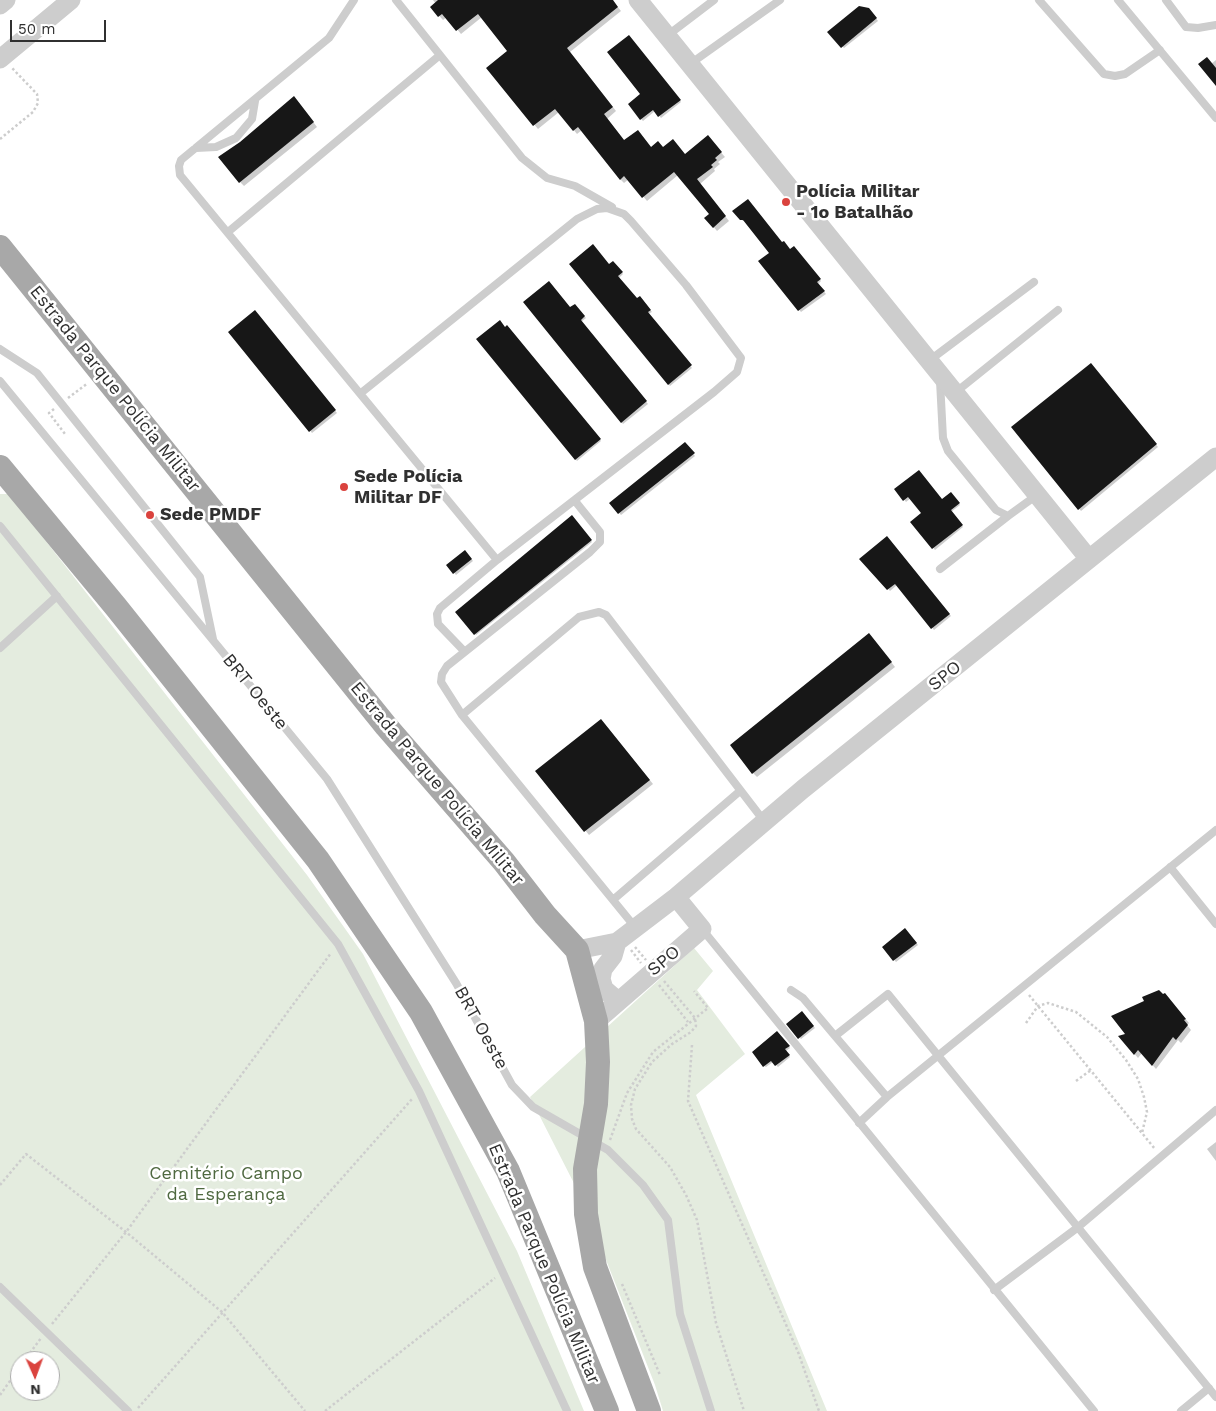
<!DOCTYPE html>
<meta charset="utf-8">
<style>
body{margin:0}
#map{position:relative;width:1216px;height:1411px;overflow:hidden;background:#fff;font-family:"Work Sans",sans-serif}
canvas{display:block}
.north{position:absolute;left:10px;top:1351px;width:50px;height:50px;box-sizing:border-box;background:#fff;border:1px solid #acacac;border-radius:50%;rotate:178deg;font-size:14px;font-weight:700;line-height:20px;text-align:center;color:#303030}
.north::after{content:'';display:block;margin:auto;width:18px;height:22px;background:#da433e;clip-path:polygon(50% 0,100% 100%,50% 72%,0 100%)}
.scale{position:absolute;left:10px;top:20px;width:96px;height:22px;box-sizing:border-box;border:2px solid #303030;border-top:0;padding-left:6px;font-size:15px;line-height:18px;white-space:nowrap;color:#303030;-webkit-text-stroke:4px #fff;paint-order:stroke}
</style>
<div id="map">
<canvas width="1216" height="1411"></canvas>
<div class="north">N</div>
<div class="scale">50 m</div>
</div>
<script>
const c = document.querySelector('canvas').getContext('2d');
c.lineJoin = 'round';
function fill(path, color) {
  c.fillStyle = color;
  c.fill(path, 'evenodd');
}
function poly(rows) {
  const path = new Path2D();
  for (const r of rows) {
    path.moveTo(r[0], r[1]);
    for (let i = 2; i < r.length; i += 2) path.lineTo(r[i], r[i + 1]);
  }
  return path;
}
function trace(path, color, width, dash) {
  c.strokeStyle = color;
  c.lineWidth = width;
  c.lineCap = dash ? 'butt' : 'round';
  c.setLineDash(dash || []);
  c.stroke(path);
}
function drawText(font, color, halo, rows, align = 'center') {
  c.font = font + ' "Work Sans",sans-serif';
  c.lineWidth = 5;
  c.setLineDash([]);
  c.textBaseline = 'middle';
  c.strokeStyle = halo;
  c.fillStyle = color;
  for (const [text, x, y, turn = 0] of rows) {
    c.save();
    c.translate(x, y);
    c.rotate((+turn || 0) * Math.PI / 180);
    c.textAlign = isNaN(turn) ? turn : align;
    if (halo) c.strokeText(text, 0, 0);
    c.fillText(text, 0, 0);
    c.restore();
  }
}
fill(poly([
 [0,494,9,494,307,875,363,954,517,1251,584,1411,0,1411],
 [20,1361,50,1361,50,1391,20,1391],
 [694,948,713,971,697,990,745,1054,696,1095,827,1411,663,1411,655,1385,583,1201,530,1097]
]), '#e4ecdf');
fill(poly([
 [433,0,612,0,621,11,570,52,616,111,607,119,625,141,638,131,652,148,685,155,711,141,725,157,718,162,720,164,714,169,715,171,700,184,729,221,717,231,706,218,710,214,678,175,647,201,629,179,624,183,620,179,582,130,577,134,559,112,538,129,487,68,509,51,482,17,461,34,447,17,443,20,431,7,436,4],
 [871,11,878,21,844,48,829,32],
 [630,38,681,102,661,118,655,111,643,121,641,119,642,94],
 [1216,60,1216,84,1211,64],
 [298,102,317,127,244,186,240,182],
 [734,211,790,250,795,250,821,281,818,284,826,294,801,312,760,262,770,253,746,221,743,221],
 [613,262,623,274,619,278,637,300,642,299,652,312,648,314,692,368,670,386,571,264,609,266],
 [525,302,570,309,576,307,586,318,581,322,648,404,623,424],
 [255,312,337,413,312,433,230,332],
 [505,328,509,328,601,441,577,461,478,339],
 [1091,364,1158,447,1081,511,1013,427],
 [685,444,695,456,621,515,611,504],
 [896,489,942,500,951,493,960,505,951,512,963,527,935,550,912,522,923,513,911,498,906,502],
 [572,517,592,542,476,635,457,612],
 [887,538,951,616,934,630,897,585,890,591,861,559],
 [465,551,473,561,456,575,448,565],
 [873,639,895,667,757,777,753,773],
 [601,720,653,784,589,835,537,771],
 [905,929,918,945,896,962,883,947],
 [1169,999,1189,1023,1187,1025,1191,1030,1181,1043,1178,1040,1156,1069,1142,1053,1138,1058,1120,1037,1127,1035],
 [802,1013,815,1028,801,1039,788,1024],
 [777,1032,790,1048,786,1051,790,1057,778,1067,773,1062,766,1067,764,1066],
 [1216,1142,1216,1161,1207,1149]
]), '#0003');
fill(poly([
 [438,0,613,0,618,7,567,48,613,107,604,114,624,140,638,130,651,147,658,141,663,147,673,139,685,154,708,135,722,152,715,158,717,160,711,165,713,167,697,179,726,216,713,228,704,218,709,214,674,172,642,198,624,176,620,180,578,127,573,131,555,109,533,126,486,68,507,51,478,14,456,31,442,14,438,17,430,7],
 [859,6,869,8,877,18,841,48,827,32],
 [629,35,681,100,658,117,653,110,640,120,628,104,640,94,607,52],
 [1207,57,1216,68,1216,86,1198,64],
 [294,96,314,122,239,183,218,157,240,142],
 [748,199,782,242,784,241,790,249,794,246,821,279,817,282,825,291,798,311,758,261,769,253,743,220,740,220,732,211],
 [593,244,609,264,613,261,623,272,618,276,637,298,640,296,651,310,648,312,692,365,668,385,569,264],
 [549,281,570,307,575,304,585,316,581,320,647,401,621,423,523,302],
 [255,310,336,410,309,432,228,332],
 [500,320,505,327,507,325,601,439,575,460,476,339],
 [1091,363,1157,444,1078,510,1011,427],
 [685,442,695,453,618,514,609,503],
 [919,470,942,499,951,492,960,503,951,510,963,525,932,549,910,522,921,513,908,497,903,501,894,489],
 [572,515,592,540,474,635,455,612],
 [887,536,950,614,931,629,895,584,887,590,859,559],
 [465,550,472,559,453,574,446,565],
 [869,633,892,662,752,774,730,745],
 [601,719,650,780,584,832,535,771],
 [905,928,917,943,893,961,882,947],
 [1159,990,1163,994,1165,993,1186,1019,1184,1020,1188,1025,1176,1040,1173,1037,1152,1066,1138,1050,1134,1055,1118,1036,1125,1034,1111,1016,1144,1001,1142,997],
 [802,1011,814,1026,798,1039,786,1024],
 [777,1031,790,1046,785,1049,790,1055,775,1066,771,1061,763,1067,752,1052]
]), '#171717');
trace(poly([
 [0,139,33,112,38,103,37,94,12,68],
 [68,398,88,383],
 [54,409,49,413,65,434],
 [635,947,646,960],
 [631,950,641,963],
 [664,981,695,1018,696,1026,691,1032,672,1044,652,1062,635,1089,631,1105,632,1119,636,1129,670,1167,686,1195,697,1220,716,1323,744,1411],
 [659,985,688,1022],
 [1029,995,1155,1149],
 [1026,1023,1038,1006,1048,1003,1076,1012,1107,1037,1126,1060,1138,1079,1144,1097,1147,1112,1142,1133],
 [692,1045,688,1101,798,1352,819,1411],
 [1076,1081,1091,1070],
 [610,1140,627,1093,653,1052,708,1008,694,991],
 [0,1185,26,1154,126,1232,222,1312,305,1411],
 [622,1284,660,1375],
 [52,1324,126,1232,331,953],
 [24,1361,41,1338],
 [0,1395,20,1367],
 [138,1408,413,1098],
 [325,1411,495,1278]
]), '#cdcdcd', 2.5, [2.5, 2.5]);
trace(poly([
 [354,0,329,38,181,160,179,166,180,175,497,560],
 [396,0,522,158,547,178,575,186,612,207],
 [1039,0,1104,74,1115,76,1125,74,1160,50],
 [1118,0,1216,118],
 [1166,0,1186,27,1198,28,1216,25],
 [668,35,714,0],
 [690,64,780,0],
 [196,148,216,147,236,138,252,119,255,101],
 [228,232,440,55],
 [0,349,37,373,200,577,213,639],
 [930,360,1034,282],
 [0,381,327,779,456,983,512,1085,533,1107,608,1150,643,1185,668,1220,680,1314,711,1411],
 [940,381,943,438,948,451,996,510,1008,516,1037,495],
 [956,392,1058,310],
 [361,393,577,219,597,209,607,208,624,214,631,221,686,285,741,358,737,372,714,392,497,560,440,608,437,614,438,624,464,651],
 [575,501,600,532,600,542,590,552,447,666,442,674,441,682,462,715,635,927],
 [0,526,338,944,419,1091,567,1411],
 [940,569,1008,516],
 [0,648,57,596],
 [462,715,579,617,599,612,606,615,764,821],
 [1170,867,1216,924],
 [614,899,740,791],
 [702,929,1094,1411],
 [791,990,803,998,835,1036],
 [887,1097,835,1036,888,994,1216,1397],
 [859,1123,887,1097,1216,830],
 [0,1287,128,1411],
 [994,1290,1077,1228,1216,1110],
 [1181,1411,1209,1388]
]), '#cdcdcd', 8);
trace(poly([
 [638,0,1089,559],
 [0,5,6,0],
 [0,59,71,0],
 [617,942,613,956,603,969,601,979,604,989,618,1001],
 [577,950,617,942,676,897,803,789,1216,457],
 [596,1021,702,929,676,897]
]), '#cdcdcd', 19);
trace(poly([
 [0,247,386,726,504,862,545,915,577,950,596,1021,598,1062,596,1104,585,1169,586,1214,595,1267,649,1411],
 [0,467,116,607,318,860,421,1012,508,1171,607,1411]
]), '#a8a8a8', 24);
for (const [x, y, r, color] of [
 [786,202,5,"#da433e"],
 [344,487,5,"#da433e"],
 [150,515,5,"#da433e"]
]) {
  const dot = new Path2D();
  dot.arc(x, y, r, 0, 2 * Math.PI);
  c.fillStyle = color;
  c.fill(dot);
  trace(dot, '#fff', 2);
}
drawText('bold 18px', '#303030', '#fff', [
 ["Polícia Militar",796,192],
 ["- 1o Batalhão",796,213],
 ["Sede Polícia",354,477],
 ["Militar DF",354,498],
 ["Sede PMDF",160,515]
], 'left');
drawText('18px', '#303030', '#fff', [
 ["Estrada Parque Polícia Militar",115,389,51],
 ["SPO",945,676,-39],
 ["BRT Oeste",255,692,51],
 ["Estrada Parque Polícia Militar",437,784,50],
 ["SPO",664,961,-40],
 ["BRT Oeste",481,1028,61],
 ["Estrada Parque Polícia Militar",544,1264,67]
]);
drawText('18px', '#4f6940', '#fff', [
 ["Cemitério Campo",226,1174],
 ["da Esperança",226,1195]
]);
</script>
